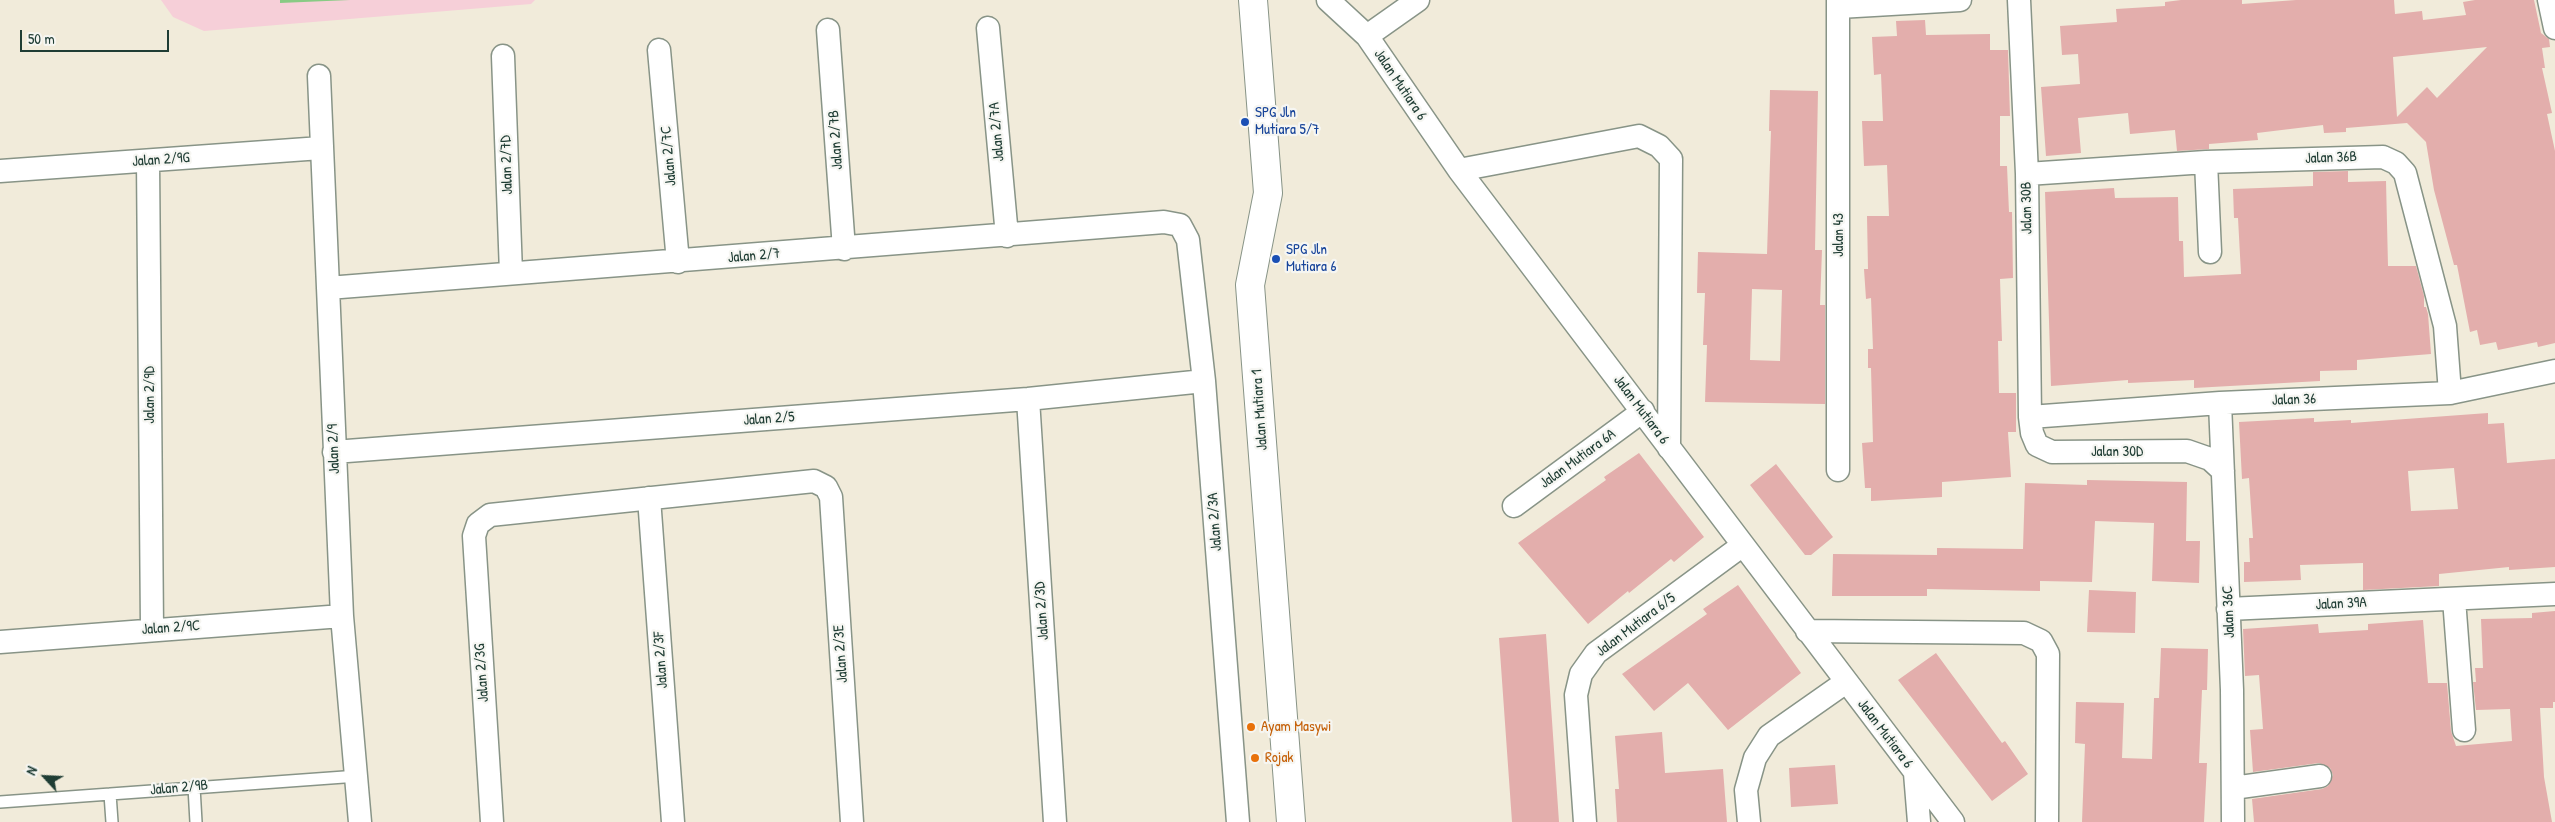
<!DOCTYPE html>
<style>
body{margin:0}
#map{position:relative;width:2555px;height:822px;overflow:hidden;background:#f1ebda;font-family:"Patrick Hand",sans-serif}
canvas{display:block}
.north{position:absolute;left:20px;top:752px;width:50px;height:50px;-webkit-text-stroke:4px #f6f6f2;paint-order:stroke;rotate:295deg;font-size:14px;font-weight:700;line-height:20px;text-align:center;color:#1f3d34}
.north::after{content:'';display:block;margin:auto;width:18px;height:22px;background:#1f3d34;clip-path:polygon(50% 0,100% 100%,50% 72%,0 100%)}
.scale{position:absolute;left:20px;top:30px;width:149px;height:22px;box-sizing:border-box;border:2px solid #1f3d34;border-top:0;padding-left:6px;font-size:15px;line-height:18px;white-space:nowrap;color:#1f3d34;-webkit-text-stroke:4px #f6f6f2;paint-order:stroke}
</style>
<div id="map">
<canvas width="2555" height="822"></canvas>
<div class="north">N</div>
<div class="scale">50 m</div>
</div>
<script>
const c = document.querySelector('canvas').getContext('2d');
c.lineJoin = 'round';
function fill(path, color) {
  c.fillStyle = color;
  c.fill(path, 'evenodd');
}
function poly(rows) {
  const path = new Path2D();
  for (const r of rows) {
    path.moveTo(r[0], r[1]);
    for (let i = 2; i < r.length; i += 2) path.lineTo(r[i], r[i + 1]);
  }
  return path;
}
function trace(path, color, width, dash) {
  c.strokeStyle = color;
  c.lineWidth = width;
  c.lineCap = dash ? 'butt' : 'round';
  c.setLineDash(dash || []);
  c.stroke(path);
}
function drawText(font, color, halo, rows, align = 'center') {
  c.font = font + ' "Patrick Hand",sans-serif';
  c.lineWidth = 4.5;
  c.setLineDash([]);
  c.textBaseline = 'middle';
  c.strokeStyle = halo;
  c.fillStyle = color;
  for (const [text, x, y, turn = 0] of rows) {
    c.save();
    c.translate(x, y);
    c.rotate((+turn || 0) * Math.PI / 180);
    c.textAlign = isNaN(turn) ? turn : align;
    if (halo) c.strokeText(text, 0, 0);
    c.fillText(text, 0, 0);
    c.restore();
  }
}
fill(poly([
 [161,0,535,0,531,4,204,31,173,17]
]), '#f6cfd8');
fill(poly([
 [280,0,350,0,280,3]
]), '#88cb84');
fill(poly([
 [2181,0,2242,0,2242,4,2296,0,2394,0,2395,14,2422,11,2423,20,2466,15,2463,2,2475,0,2534,0,2541,33,2549,39,2550,47,2542,48,2545,68,2542,68,2552,113,2547,114,2555,151,2555,343,2538,347,2537,342,2498,350,2496,342,2480,345,2477,330,2470,332,2457,265,2454,265,2434,190,2426,142,2407,123,2346,128,2346,132,2324,133,2323,125,2257,133,2258,140,2209,144,2209,149,2177,151,2175,130,2130,134,2128,113,2078,118,2081,153,2046,156,2041,87,2080,84,2078,54,2062,55,2060,26,2117,22,2116,9,2165,6,2165,2],
 [2487,47,2437,98,2427,87,2397,117,2393,57],
 [1925,20,1926,35,1990,34,1990,50,2008,50,2010,116,2000,116,2000,166,2007,166,2009,212,2012,212,2013,278,2000,279,2002,341,1998,341,1999,393,2016,393,2016,432,2008,432,2011,477,1942,482,1942,497,1871,501,1871,488,1865,488,1862,443,1873,442,1871,368,1868,368,1868,349,1873,349,1871,298,1866,299,1864,269,1868,269,1867,216,1889,216,1887,165,1864,166,1862,121,1883,121,1881,74,1874,75,1872,37,1897,36,1896,21],
 [1770,90,1818,91,1815,250,1822,250,1820,305,1825,305,1825,404,1705,402,1707,345,1703,345,1705,293,1697,293,1698,252,1767,254,1771,131,1769,131],
 [1752,289,1782,290,1780,361,1750,360],
 [2348,171,2348,182,2386,181,2388,266,2416,266,2424,296,2424,307,2426,307,2428,314,2431,354,2357,360,2357,370,2320,371,2320,381,2194,388,2194,380,2128,383,2128,380,2051,386,2045,192,2114,188,2115,198,2178,197,2179,241,2183,241,2184,277,2241,274,2238,218,2234,218,2233,189,2313,186,2313,172],
 [2488,413,2488,424,2504,423,2507,463,2555,459,2555,567,2509,570,2509,567,2439,574,2439,586,2363,590,2363,563,2300,565,2301,580,2244,582,2244,562,2250,562,2249,538,2253,538,2249,478,2242,479,2239,422,2314,418,2314,422,2351,420,2351,423],
 [2454,468,2458,509,2411,511,2408,471],
 [1639,453,1704,537,1674,562,1671,559,1629,593,1628,591,1588,624,1518,543,1606,480,1604,477],
 [1776,464,1833,537,1811,555,1805,555,1750,485],
 [2087,480,2187,482,2186,541,2200,541,2199,583,2152,581,2154,523,2095,521,2092,582,2040,581,2040,591,1927,589,1927,596,1832,596,1833,554,1937,555,1937,548,2023,549,2025,483,2087,485],
 [1738,585,1801,673,1728,730,1688,683,1654,711,1622,674,1707,614,1703,609],
 [2089,590,2136,592,2135,633,2087,632],
 [2555,611,2555,702,2553,702,2553,708,2540,708,2544,777,2552,822,2254,822,2252,799,2322,789,2328,786,2333,775,2330,768,2319,763,2253,772,2250,730,2263,729,2259,675,2245,676,2243,629,2318,624,2319,633,2368,630,2368,624,2423,620,2428,683,2447,683,2451,731,2456,746,2512,741,2510,709,2476,710,2473,682,2476,682,2475,668,2483,668,2481,619,2532,618,2532,613],
 [1546,634,1559,822,1512,822,1499,638],
 [2161,648,2208,649,2207,690,2202,690,2199,763,2207,763,2204,822,2082,822,2085,744,2075,743,2076,702,2124,703,2122,758,2152,759,2154,698,2159,698],
 [1936,653,2002,743,2005,741,2028,774,1992,801,1898,680],
 [1662,732,1665,773,1723,769,1727,822,1617,822,1615,789,1619,789,1615,736],
 [1835,765,1838,804,1791,807,1789,768]
]), '#e3aeac');
const service = poly([
 [194,787,196,822],
 [110,794,112,822],
 [0,802,358,776]
]);
const minor = poly([
 [1328,0,1367,36,1459,170,1953,822],
 [1838,0,1838,470],
 [2019,0,2027,174,2030,417,2032,433,2037,445,2052,452,2187,451,2210,459,2223,471],
 [2549,0,2555,28],
 [1839,7,1960,0],
 [988,28,1007,236],
 [828,30,844,249],
 [1367,36,1418,0],
 [659,50,678,262],
 [503,56,511,273],
 [319,76,342,616,360,822],
 [148,161,152,629],
 [2206,162,2210,252],
 [1459,170,1639,136,1659,146,1671,159,1669,448],
 [0,171,321,148],
 [2027,174,2206,162,2383,157,2396,163,2405,173,2445,326,2450,393],
 [328,288,1164,222,1180,225,1188,240,1204,381,1238,822],
 [1028,399,1055,822],
 [2220,403,2232,690,2233,822],
 [2030,417,2220,403,2450,393,2555,371],
 [334,452,1028,399,1204,381],
 [649,498,673,822],
 [1514,506,1643,411],
 [2454,599,2464,730],
 [2228,609,2555,594],
 [1807,631,2024,633,2041,641,2048,654,2047,822],
 [0,642,342,616],
 [1915,773,1919,822],
 [2233,788,2320,776],
 [492,822,474,536,478,524,490,515,814,481,826,487,831,497,852,822],
 [1585,822,1576,695,1581,674,1596,653,1743,545],
 [1749,822,1746,790,1755,758,1769,736,1846,682]
]);
const tertiary = poly([
 [1253,0,1268,193,1250,285,1291,822]
]);
trace(service, '#889487', 14);
trace(minor, '#889487', 25);
trace(tertiary, '#889487', 30);
trace(service, '#fff', 11);
trace(minor, '#fff', 22);
trace(tertiary, '#fff', 28);
for (const [x, y, r, color] of [
 [1245,122,5,"#1a4fb4"],
 [1276,259,5,"#1a4fb4"],
 [1251,727,5,"#e8710a"],
 [1255,758,5,"#e8710a"]
]) {
  const dot = new Path2D();
  dot.arc(x, y, r, 0, 2 * Math.PI);
  c.fillStyle = color;
  c.fill(dot);
  trace(dot, '#f6f6f2', 2);
}
drawText('15px', '#1f3d34', '#f6f6f2', [
 ["Jalan Mutiara 6",1400,85,56],
 ["Jalan 2/7A",997,132,-95],
 ["Jalan 2/7B",836,140,-94],
 ["Jalan 2/7C",669,156,-95],
 ["Jalan 36B",2331,158,-2],
 ["Jalan 2/9G",161,160,-4],
 ["Jalan 2/7D",507,165,-92],
 ["Jalan 30B",2027,208,-91],
 ["Jalan 43",1839,235,-90],
 ["Jalan 2/7",754,256,-5],
 ["Jalan 2/9D",150,395,-90],
 ["Jalan 36",2294,400,-2],
 ["Jalan Mutiara 1",1260,410,-94],
 ["Jalan Mutiara 6",1641,410,53],
 ["Jalan 2/5",769,419,-4],
 ["Jalan 2/9",334,449,-92],
 ["Jalan 30D",2117,452],
 ["Jalan Mutiara 6A",1578,459,-36],
 ["Jalan 2/3A",1215,522,-94],
 ["Jalan 39A",2341,604,-3],
 ["Jalan 2/3D",1042,611,-94],
 ["Jalan 36C",2229,612,-92],
 ["Jalan Mutiara 6/5",1636,625,-37],
 ["Jalan 2/9C",171,628,-4],
 ["Jalan 2/3E",841,654,-94],
 ["Jalan 2/3F",661,660,-94],
 ["Jalan 2/3G",482,673,-94],
 ["Jalan Mutiara 6",1885,734,53],
 ["Jalan 2/9B",179,788,-5]
]);
drawText('15px', '#164399', '#f6f6f2', [
 ["SPG Jln",1255,113],
 ["Mutiara 5/7",1255,130],
 ["SPG Jln",1286,250],
 ["Mutiara 6",1286,267]
], 'left');
drawText('15px', '#c56008', '#f6f6f2', [
 ["Ayam Masywi",1261,727],
 ["Rojak",1265,758]
], 'left');
</script>
